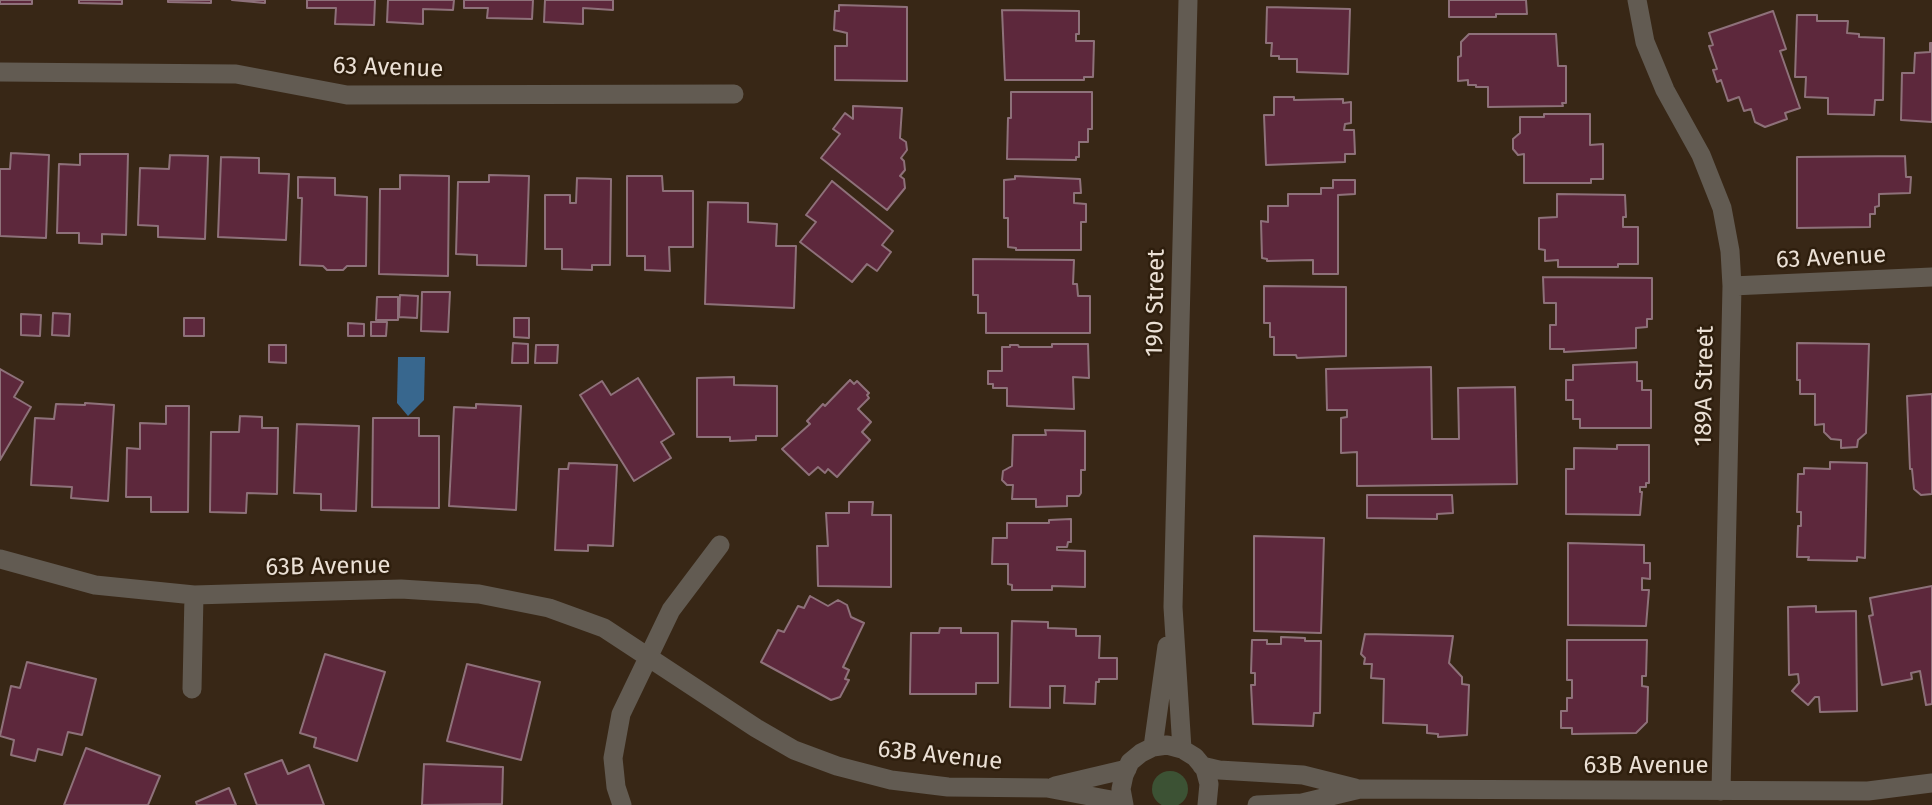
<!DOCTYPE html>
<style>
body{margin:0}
canvas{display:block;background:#382716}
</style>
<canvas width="1932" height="805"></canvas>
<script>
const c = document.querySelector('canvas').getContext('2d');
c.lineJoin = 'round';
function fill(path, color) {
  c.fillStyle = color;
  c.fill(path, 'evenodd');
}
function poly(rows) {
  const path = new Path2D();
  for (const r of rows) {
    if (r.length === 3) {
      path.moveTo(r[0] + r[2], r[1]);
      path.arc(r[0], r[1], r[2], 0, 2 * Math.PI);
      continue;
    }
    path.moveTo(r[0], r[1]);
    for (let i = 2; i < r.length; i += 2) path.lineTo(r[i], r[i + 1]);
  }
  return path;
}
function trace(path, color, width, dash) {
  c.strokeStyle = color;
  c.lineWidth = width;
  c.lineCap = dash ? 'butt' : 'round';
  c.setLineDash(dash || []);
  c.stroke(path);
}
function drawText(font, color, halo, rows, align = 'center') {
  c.font = font + ' "Fira Sans",sans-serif';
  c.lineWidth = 5;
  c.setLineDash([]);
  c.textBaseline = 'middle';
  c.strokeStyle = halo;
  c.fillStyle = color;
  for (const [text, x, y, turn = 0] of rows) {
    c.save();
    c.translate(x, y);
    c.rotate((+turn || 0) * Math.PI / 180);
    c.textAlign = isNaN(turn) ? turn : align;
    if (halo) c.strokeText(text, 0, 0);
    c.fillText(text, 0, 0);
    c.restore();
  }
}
fill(poly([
 [1170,789,18]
]), '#3c5234');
fill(poly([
 [398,357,425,357,424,400,408,416,397,403]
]), '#38678e');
const building = poly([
 [0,0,32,0,32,4,0,4,0,0],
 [79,0,122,0,122,4,79,3,79,0],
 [168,0,211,0,211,3,168,2,168,0],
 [232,0,265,0,265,3,232,0],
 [307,0,375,0,374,25,335,24,336,8,307,8,307,0],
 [388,0,454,0,453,10,423,9,423,24,387,22,388,0],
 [464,0,533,0,532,19,487,18,488,8,464,8,464,0],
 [545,0,613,0,613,10,583,8,583,24,544,22,545,0],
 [1449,0,1526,0,1527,14,1496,14,1496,17,1449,17,1449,0],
 [839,5,907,7,907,81,835,80,835,46,847,46,847,33,834,30,835,11,839,11,839,5],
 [1267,7,1350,9,1348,74,1297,72,1297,59,1279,59,1279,56,1271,56,1272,43,1266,43,1267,7],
 [1002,10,1079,11,1079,34,1076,34,1076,41,1094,41,1093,77,1084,77,1084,80,1005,80,1002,10],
 [1773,11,1786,49,1780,51,1800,108,1785,113,1787,119,1765,127,1755,122,1751,109,1744,111,1739,97,1728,101,1721,80,1717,82,1713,70,1717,69,1709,46,1713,45,1709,33,1773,11],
 [1797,15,1817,15,1817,21,1848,21,1847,33,1859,34,1859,37,1884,38,1883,100,1875,100,1874,115,1828,114,1828,98,1805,97,1806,77,1795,77,1797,15],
 [1469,34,1556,34,1558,66,1566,66,1566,103,1562,103,1563,106,1488,107,1488,87,1476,87,1476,85,1468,85,1468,80,1458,81,1458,57,1461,56,1461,42,1469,34],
 [1930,43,1932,43,1932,122,1901,120,1902,73,1914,73,1915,53,1930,52,1930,43],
 [1011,92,1092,92,1092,129,1088,129,1088,142,1079,142,1079,157,1076,157,1076,160,1007,159,1008,118,1011,118,1011,92],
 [1274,97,1294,97,1294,100,1343,99,1343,103,1351,102,1351,123,1345,124,1344,130,1354,130,1355,154,1345,154,1345,162,1266,165,1264,115,1274,115,1274,97],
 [853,106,902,108,900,138,906,142,907,150,901,158,904,161,905,170,900,176,904,179,905,188,887,210,821,158,840,134,833,129,845,113,853,119,853,106],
 [1544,114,1590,114,1590,145,1603,144,1603,179,1591,179,1591,183,1524,183,1524,154,1518,155,1513,149,1513,139,1520,133,1520,117,1544,117,1544,114],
 [11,153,49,155,46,238,0,236,0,169,10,169,11,153],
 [80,154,128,154,126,235,102,234,102,244,79,243,79,233,57,233,59,164,80,165,80,154],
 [170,155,208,156,205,239,158,237,158,226,138,225,140,168,169,169,170,155],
 [1905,156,1906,177,1911,177,1910,193,1879,194,1879,206,1875,207,1875,214,1870,214,1870,227,1797,228,1797,157,1905,156],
 [221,157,259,158,259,173,289,174,286,240,218,237,221,157],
 [400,175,449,176,448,276,379,274,380,189,400,189,400,175],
 [489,175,529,176,526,266,477,265,477,255,456,254,458,182,489,182,489,175],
 [627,176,662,176,663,191,693,191,693,247,669,247,670,271,645,270,645,256,627,256,627,176],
 [1015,176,1080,179,1081,193,1074,193,1074,203,1086,204,1086,222,1081,222,1081,250,1016,250,1016,248,1008,247,1008,218,1004,218,1004,180,1015,179,1015,176],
 [298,177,335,178,335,195,367,197,366,266,347,266,343,270,327,270,323,266,300,265,302,198,298,198,298,177],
 [577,178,611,179,610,265,592,265,592,270,562,269,562,249,545,249,545,195,570,195,570,203,576,203,577,178],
 [1333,180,1355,180,1355,194,1338,195,1338,274,1313,274,1313,260,1267,261,1267,259,1262,258,1261,221,1268,222,1268,206,1288,206,1288,194,1321,194,1321,188,1333,188,1333,180],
 [832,181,893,231,882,245,891,252,877,271,867,264,852,282,800,242,816,222,806,215,832,181],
 [1557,194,1625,195,1626,217,1623,217,1623,227,1638,227,1638,264,1618,264,1618,267,1558,267,1558,260,1545,261,1545,250,1539,249,1539,218,1557,217,1557,194],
 [708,202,748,203,748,222,777,224,776,246,796,246,794,308,705,304,708,202],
 [973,259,1074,260,1073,284,1077,284,1078,296,1090,296,1090,333,986,333,986,313,978,313,978,295,973,295,973,259],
 [1543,277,1652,278,1652,319,1647,319,1647,327,1636,328,1636,348,1564,352,1564,349,1550,349,1550,325,1556,325,1556,303,1544,303,1543,277],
 [1264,286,1346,287,1346,356,1297,358,1296,355,1274,355,1274,337,1270,337,1270,323,1264,323,1264,286],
 [422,292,450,292,448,332,421,331,422,292],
 [400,295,418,296,417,318,399,317,400,295],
 [377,297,398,297,398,320,376,320,377,297],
 [53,313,70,314,69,336,52,335,53,313],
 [21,314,41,315,40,336,21,335,21,314],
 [184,318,204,318,204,336,184,336,184,318],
 [514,318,529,318,529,338,514,337,514,318],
 [371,322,387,322,386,336,371,336,371,322],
 [348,323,364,324,364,336,348,336,348,323],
 [513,343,528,344,528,363,512,363,513,343],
 [1797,343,1869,344,1866,433,1858,440,1857,447,1841,448,1841,440,1831,439,1824,432,1824,424,1815,425,1815,394,1800,394,1800,380,1797,380,1797,343],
 [1052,344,1088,344,1089,378,1073,377,1074,409,1007,406,1007,388,993,388,993,384,988,384,988,371,1002,371,1002,347,1010,347,1010,345,1018,345,1019,347,1052,347,1052,344],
 [269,345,286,345,286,363,269,362,269,345],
 [536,345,558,345,557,363,535,363,536,345],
 [1637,362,1637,381,1642,381,1642,390,1651,390,1651,428,1580,428,1580,419,1573,419,1573,400,1566,400,1566,380,1573,380,1573,365,1637,362],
 [1431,367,1432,439,1459,439,1458,388,1515,387,1517,484,1357,486,1357,452,1341,453,1341,418,1347,417,1347,410,1327,410,1326,369,1431,367],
 [0,369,23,382,14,397,31,407,0,460,0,369],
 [734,377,734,385,777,386,777,436,756,436,756,440,730,441,730,437,697,437,697,378,734,377],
 [638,378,674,434,661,442,671,458,634,481,580,395,602,381,611,395,638,378],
 [850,380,854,384,857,381,869,393,867,395,869,398,858,409,871,422,862,432,870,440,837,477,828,469,825,473,818,467,809,475,782,449,810,424,807,421,823,404,825,406,850,380],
 [1932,394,1932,494,1921,495,1914,489,1912,469,1910,469,1907,396,1932,394],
 [85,403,114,405,108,501,71,498,72,487,31,485,35,418,54,419,56,404,85,405,85,403],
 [476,404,521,406,516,510,449,506,454,407,476,408,476,404],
 [166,406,189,406,188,512,151,512,151,497,126,497,127,448,140,449,140,423,166,424,166,406],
 [240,416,262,417,262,428,278,428,277,494,247,493,246,513,210,512,211,432,239,432,240,416],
 [373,418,419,418,419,436,439,436,439,508,372,507,373,418],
 [297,424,359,426,356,511,321,510,321,494,294,493,297,424],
 [1045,430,1085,431,1085,470,1081,470,1081,493,1079,496,1067,496,1067,506,1036,507,1036,499,1012,499,1013,485,1007,485,1002,480,1003,471,1012,466,1013,435,1046,435,1045,430],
 [1617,445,1649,445,1649,483,1646,483,1646,487,1640,487,1640,492,1642,492,1640,515,1566,514,1566,469,1574,469,1574,448,1617,449,1617,445],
 [1830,462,1867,463,1865,558,1857,557,1857,561,1808,560,1809,557,1797,557,1798,526,1801,526,1801,512,1797,512,1798,474,1804,474,1804,468,1830,469,1830,462],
 [569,463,617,465,613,546,588,545,588,551,555,550,559,469,568,469,569,463],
 [1367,495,1452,495,1453,513,1437,514,1437,519,1367,518,1367,495],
 [849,502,873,502,872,515,891,515,891,587,818,586,817,546,828,546,826,513,849,513,849,502],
 [1071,519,1071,542,1068,542,1067,547,1057,547,1057,550,1085,551,1085,587,1052,586,1052,590,1012,590,1012,585,1008,584,1008,564,992,564,993,538,1007,538,1007,523,1049,523,1049,520,1071,519],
 [1254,536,1324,538,1321,633,1254,631,1254,536],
 [1568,543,1644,545,1644,563,1650,563,1650,579,1642,578,1642,590,1649,590,1646,626,1568,625,1568,543],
 [1932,586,1932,704,1926,705,1920,671,1911,673,1912,679,1882,685,1869,616,1873,615,1870,598,1932,586],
 [810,596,828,606,838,600,847,605,851,617,864,623,843,667,849,670,845,679,849,680,840,697,831,700,761,662,778,630,784,632,798,606,804,608,810,596],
 [1816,606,1816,612,1856,611,1857,711,1820,712,1819,697,1815,697,1808,705,1792,691,1799,683,1798,674,1789,675,1788,607,1816,606],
 [1012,621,1048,622,1048,628,1076,629,1076,636,1100,636,1099,658,1117,658,1117,679,1099,679,1099,682,1096,682,1095,704,1064,703,1065,686,1050,686,1050,708,1010,707,1012,621],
 [940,628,961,628,961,633,998,633,998,683,976,683,976,694,910,694,911,633,939,633,940,628],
 [1365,634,1453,636,1449,663,1462,677,1462,684,1469,685,1467,735,1438,737,1438,734,1427,733,1427,725,1383,723,1384,679,1371,678,1372,664,1364,664,1365,658,1361,654,1365,634],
 [1281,637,1305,638,1305,641,1321,641,1320,713,1314,713,1313,726,1253,724,1251,685,1255,685,1255,673,1251,673,1252,640,1267,640,1267,644,1281,644,1281,637],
 [1567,640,1647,640,1646,676,1642,676,1642,686,1648,687,1647,722,1636,733,1572,734,1572,728,1561,728,1561,711,1567,711,1567,698,1572,698,1572,680,1567,680,1567,640],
 [325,654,385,672,357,761,314,747,316,738,300,733,325,654],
 [27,662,96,679,82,735,68,732,62,755,38,749,35,761,11,755,14,740,0,736,11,686,20,688,27,662],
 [467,664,540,682,521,760,447,741,467,664],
 [86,748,160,776,148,805,64,805,86,748],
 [282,760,288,774,309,765,324,805,257,805,245,774,282,760],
 [424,764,503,767,502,804,422,805,424,764],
 [229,788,236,805,197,805,196,802,229,788]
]);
fill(building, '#5d283c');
trace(building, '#8e717a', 2);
trace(poly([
 [1637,0,1645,42,1665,90,1701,155,1722,208,1730,251,1732,286,1721,791],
 [0,72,236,74,347,95,734,94],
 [1732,286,1932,277],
 [0,559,95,585,194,595,401,589,479,594,549,608,604,628,756,728,794,750,837,766,891,780,948,787,1047,788,1122,802],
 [192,689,194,595],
 [1153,747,1167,646],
 [1182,749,1173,607,1188,0],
 [1202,766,1219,770,1303,775,1355,788],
 [1055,786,1127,769],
 [622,805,616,787,613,758,621,714,671,610,720,545],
 [1124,805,1121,789,1124,775,1130,762,1141,753,1153,747,1167,745,1182,749,1195,757,1205,769,1209,784,1207,805],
 [1257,805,1302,803,1360,789,1868,791,1932,783]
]), '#625b52', 19);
drawText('24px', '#ebe0d5', '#2e1e0d', [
 ["63 Avenue",388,68,2],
 ["63 Avenue",1831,258,-3],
 ["190 Street",1156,303,-89],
 ["189A Street",1705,386,-89],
 ["63B Avenue",328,567,-1],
 ["63B Avenue",940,756,6],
 ["63B Avenue",1646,766]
]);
</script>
